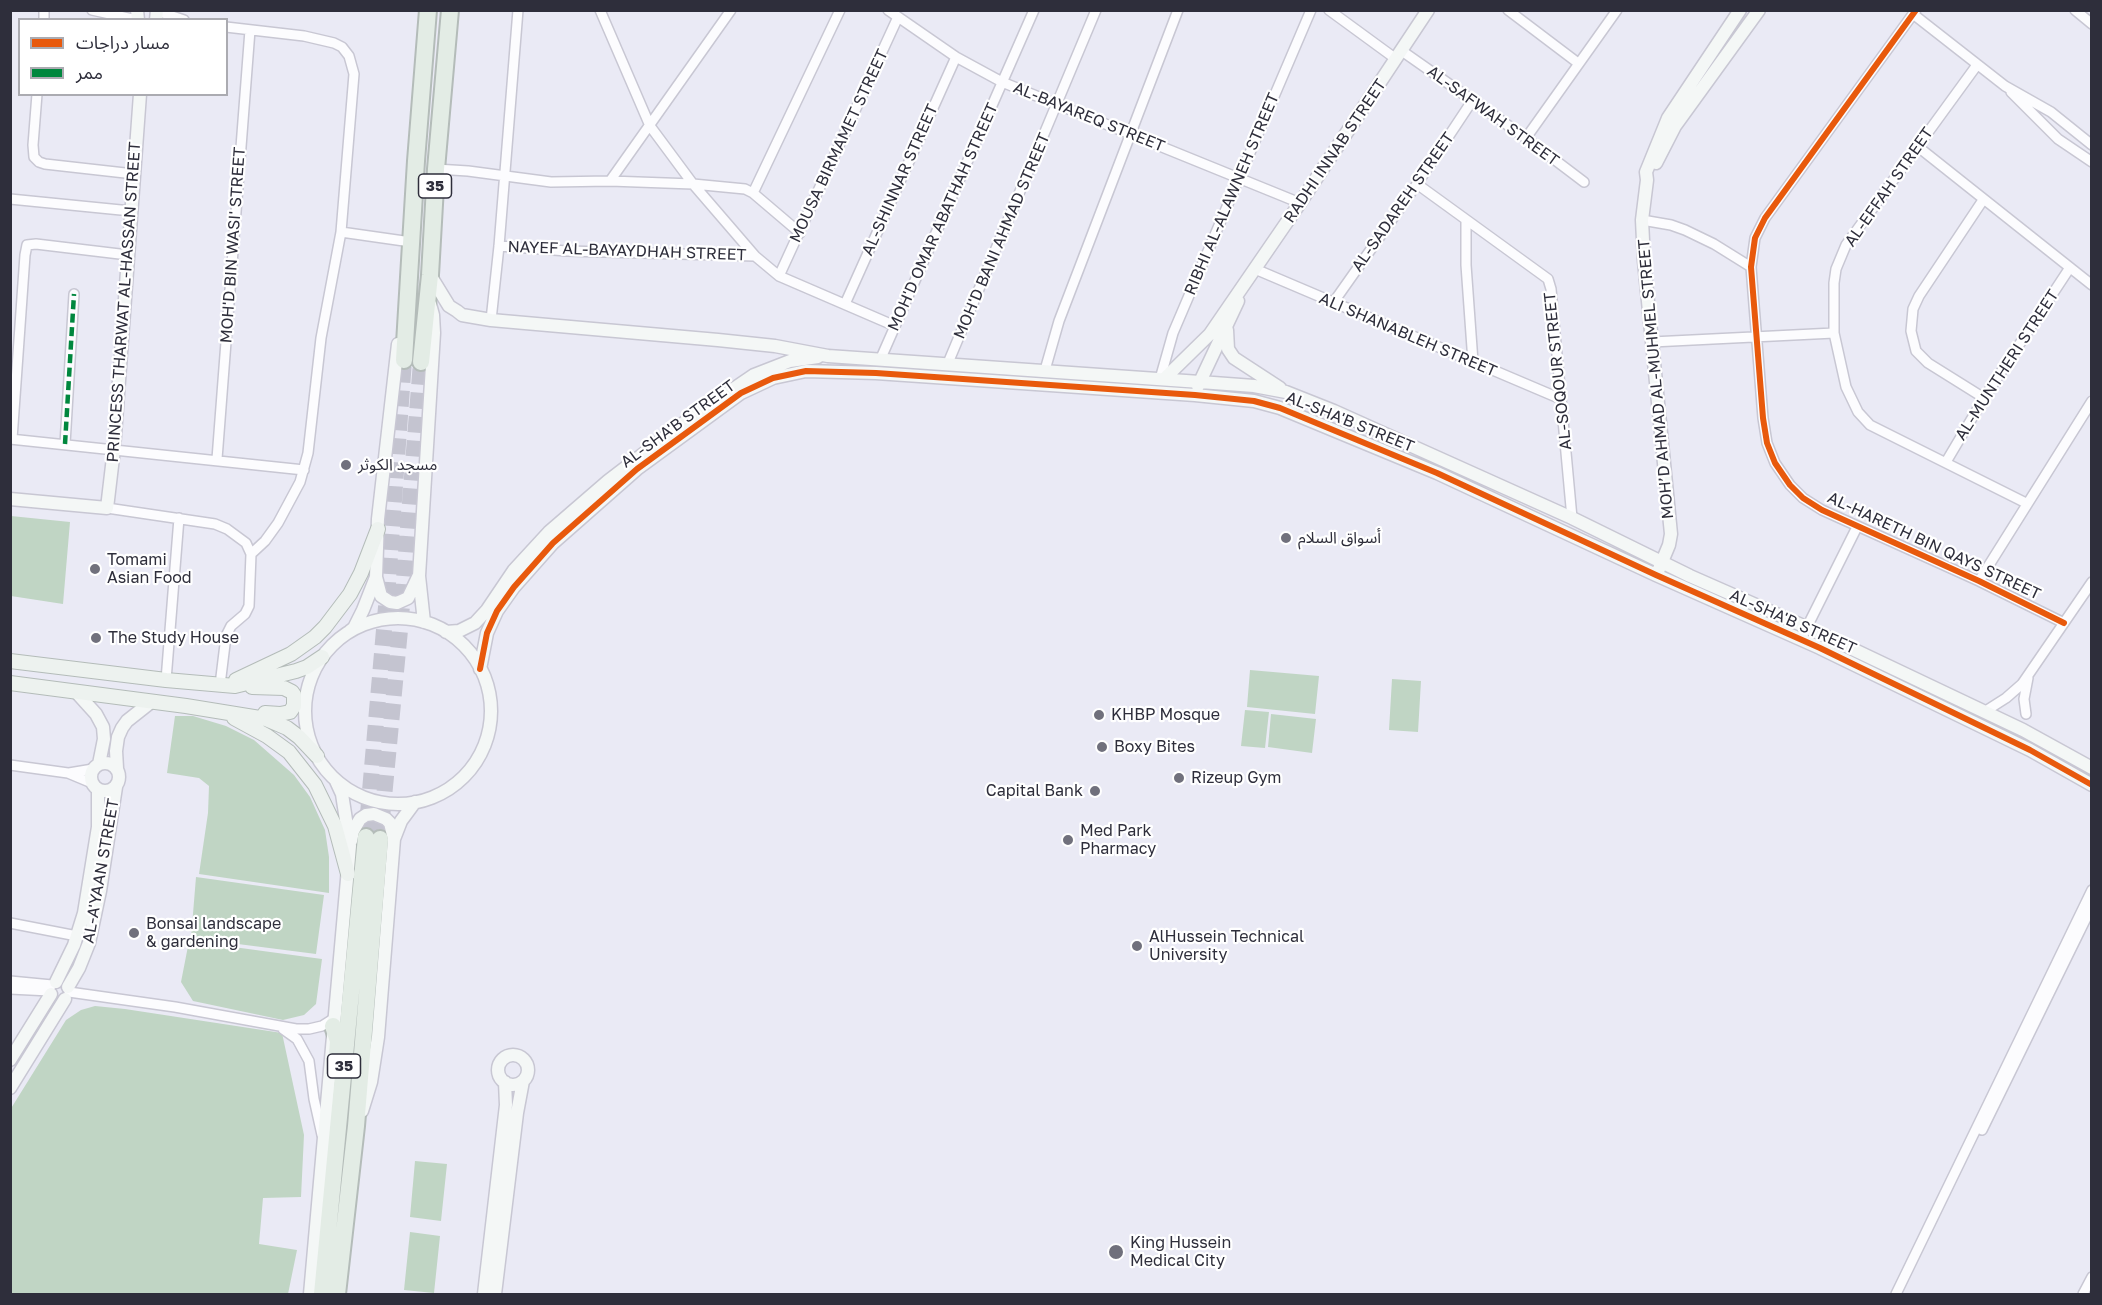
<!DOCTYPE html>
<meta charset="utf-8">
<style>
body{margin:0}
#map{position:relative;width:2102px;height:1305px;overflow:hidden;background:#eaeaf5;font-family:"Golos Text","Noto Sans Arabic",sans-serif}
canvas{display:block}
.frame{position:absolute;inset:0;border:12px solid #2e2e3b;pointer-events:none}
.legend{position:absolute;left:18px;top:18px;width:210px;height:78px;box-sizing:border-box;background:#fff;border:2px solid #ababb1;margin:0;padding:8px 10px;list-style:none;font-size:18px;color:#2e2e3b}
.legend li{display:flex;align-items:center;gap:12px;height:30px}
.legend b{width:30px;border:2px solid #ababb1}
</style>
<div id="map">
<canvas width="2102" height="1305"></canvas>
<div class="frame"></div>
<ul class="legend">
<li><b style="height:8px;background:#e8590c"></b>مسار دراجات</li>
<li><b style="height:8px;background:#00873e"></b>ممر</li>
</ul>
</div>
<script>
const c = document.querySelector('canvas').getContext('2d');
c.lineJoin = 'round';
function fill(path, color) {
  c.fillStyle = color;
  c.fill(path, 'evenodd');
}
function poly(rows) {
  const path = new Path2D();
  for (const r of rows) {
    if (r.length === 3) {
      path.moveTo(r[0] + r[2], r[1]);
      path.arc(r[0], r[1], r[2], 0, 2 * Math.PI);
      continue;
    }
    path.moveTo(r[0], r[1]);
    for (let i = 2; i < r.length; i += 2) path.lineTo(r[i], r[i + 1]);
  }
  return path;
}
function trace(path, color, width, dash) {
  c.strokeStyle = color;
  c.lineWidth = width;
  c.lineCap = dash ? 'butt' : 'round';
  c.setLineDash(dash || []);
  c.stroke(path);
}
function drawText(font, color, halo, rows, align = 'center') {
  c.font = font + ' "Golos Text","Noto Sans Arabic",sans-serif';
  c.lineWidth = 4.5;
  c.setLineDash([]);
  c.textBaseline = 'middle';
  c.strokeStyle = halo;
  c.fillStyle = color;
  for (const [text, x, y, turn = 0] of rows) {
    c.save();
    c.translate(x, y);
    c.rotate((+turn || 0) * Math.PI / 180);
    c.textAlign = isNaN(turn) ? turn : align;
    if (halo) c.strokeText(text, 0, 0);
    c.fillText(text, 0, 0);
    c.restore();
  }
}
fill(poly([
 [11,516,70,522,63,604,11,596],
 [1250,670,1319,676,1315,714,1247,707],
 [1392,679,1421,681,1418,732,1389,730],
 [1245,710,1269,712,1265,748,1241,746],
 [1271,714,1316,719,1312,753,1268,747],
 [175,716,193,716,226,726,254,740,294,775,310,797,325,830,329,857,329,893,199,874,208,813,209,786,199,778,167,773],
 [196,877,324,895,316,954,191,938],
 [189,941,322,959,316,1004,304,1015,283,1020,193,1001,181,982],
 [95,1006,125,1009,282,1033,304,1135,301,1197,263,1198,259,1244,297,1250,288,1294,11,1294,10,1110,66,1020,81,1010],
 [415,1161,447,1164,441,1221,410,1217],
 [410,1232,440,1236,434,1293,404,1290]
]), '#c0d5c4');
trace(poly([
 [366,837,388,584,404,360],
 [380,839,400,630,421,362]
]), '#c4c4d0', 16, [16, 8]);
const street = poly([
 [92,10,137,20],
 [600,10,650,126,693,184,755,256,779,276,895,326],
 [888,10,956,57,1002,82,1300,203],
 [1329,10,1396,59],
 [1508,10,1578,63],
 [1916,10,1765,218,1755,238,1751,267,1763,418,1767,443,1775,463,1790,485,1803,498,1822,510,1979,581,2064,623],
 [2075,10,2092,24],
 [157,11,184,20],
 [1913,14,2005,86,2051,112,2092,145],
 [44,20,44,10],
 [226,27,304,36,334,43,342,47,349,56,354,74,341,232,321,338,308,453,300,482,278,523,265,541,251,554],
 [1402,51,1526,138,1584,182],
 [1977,65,1846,245,1836,269,1834,283,1834,333,1846,387,1858,412,1870,425,2026,503],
 [2011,92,2058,139,2092,162],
 [37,94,33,145,34,157,39,162,45,164,134,174],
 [1526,138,1617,10],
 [1917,146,2092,285],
 [436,169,468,171,551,182,610,181,693,184,745,189,753,193,800,233],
 [610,181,731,10],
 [1417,184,1548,279,1551,289,1572,518],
 [753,193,840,10],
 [10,199,131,211],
 [1983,200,1919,296,1913,309,1911,331,1916,351,1928,363,1984,398],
 [1642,220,1671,225,1685,230,1714,244,1751,267],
 [1466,221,1466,265,1473,362],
 [341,232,411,242],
 [499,246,567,251,755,256],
 [1255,269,1561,399],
 [779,276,898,17],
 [1333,303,1417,184,1472,101],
 [845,304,956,57],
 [491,320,499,246,518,10],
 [1652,342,1834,333],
 [881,358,1034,10],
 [948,363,1096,10],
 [1045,370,1059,321,1178,10],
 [1160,379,1173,333,1311,10],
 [10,439,304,470],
 [12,439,25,255,27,245,36,244,128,255],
 [65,444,74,294],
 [217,459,250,30],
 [1946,462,1984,398,2069,269],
 [107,508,215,524,227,529,246,543,251,554,249,606,245,614,231,626,226,636,220,685],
 [1979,581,2092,401],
 [1801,639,1857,527],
 [166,680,179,518],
 [1984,712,2006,698,2022,684,2092,582],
 [2026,714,2024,699,2028,678],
 [10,765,68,773,92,783],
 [69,773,93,769],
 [10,923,77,936],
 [10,981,52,985],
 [10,989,50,991],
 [69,992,175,1007,296,1029,309,1029,322,1026,333,1019],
 [283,1029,297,1039,309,1061,314,1099,322,1135],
 [1982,1130,2092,906],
 [1896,1294,2092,890],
 [2083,1294,2092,1277]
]);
const secondary = poly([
 [137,10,138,20],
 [156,20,157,10],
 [1656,163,1675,126,1759,10],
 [430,275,449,306,457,311,462,315,491,320,718,340,775,346,828,356,1200,382,1254,386,1286,392,1334,411,1572,518,1690,576,1806,627,2023,730,2092,768],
 [1227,330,1228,349,1234,358,1280,388],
 [1164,379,1210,334,1300,203,1428,10],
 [1198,386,1238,301],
 [10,499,107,508,114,449,140,94],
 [1659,569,1669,545,1671,534,1644,261,1642,220,1647,180,1646,172,1668,118,1740,10],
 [376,577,381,596,390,602,397,603,408,598,418,577],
 [398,711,93],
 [424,622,419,576,434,333,433,315,430,304],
 [350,631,354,628,363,610,376,577,378,519,398,344],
 [446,632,459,631,475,623,487,610,514,570,549,532,608,481,685,422,754,375,790,361,818,357],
 [480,669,487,633,497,611,514,587,553,543,637,469,741,393,773,378,806,371,876,373,1195,395,1254,401,1280,408,1437,473,1656,575,1820,648,2030,750,2092,785],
 [77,693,96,714,103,727,104,739,99,764],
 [105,777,14],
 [117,768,116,751,118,737,122,728,127,721,151,702],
 [351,841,353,831,360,819,366,815,374,814,386,819,390,823,394,839],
 [56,982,74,945,84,913,98,827,98,789],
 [68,987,79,968,89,943,100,891,116,787],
 [513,1070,15],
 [10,1060,51,994],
 [10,1088,65,999],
 [362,1111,371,1082,378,1037,394,839,401,821,415,802],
 [310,1294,350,846,342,794,336,781],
 [484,1294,506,1105,505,1082],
 [495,1294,517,1113,523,1081]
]);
const primary = poly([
 [10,661,166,680,235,686,296,671,307,667,322,657],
 [236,680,291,654,315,637,325,627,350,594,361,573,378,529],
 [10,683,186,706,266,719,287,728,299,737,317,756],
 [252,687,284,688,292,692,294,695,294,706,290,712,280,714,265,713],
 [234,718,267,736,289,752,315,785,335,826,348,874]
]);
const highway = poly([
 [404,360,416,161,428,10],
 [421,362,430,275,436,169,450,10],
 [333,1026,338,1041,337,1054],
 [322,1294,366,837],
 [337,1294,356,1126,380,839]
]);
trace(street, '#c8c7d3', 12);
trace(secondary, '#c8c7d3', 15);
trace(primary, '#b4bcb9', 16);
trace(highway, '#b4bcb9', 20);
trace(street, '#fcfcfe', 9);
trace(secondary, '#f4f7f6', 12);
trace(primary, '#edf2ef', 14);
trace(highway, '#e3ece5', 16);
trace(poly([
 [65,444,74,294]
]), '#00873e', 4.5, [9, 4.5]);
trace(poly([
 [1916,10,1765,218,1755,238,1751,267,1763,418,1767,443,1775,463,1790,485,1803,498,1822,510,1979,581,2064,623],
 [480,669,487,633,497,611,514,587,553,543,637,469,741,393,773,378,806,371,876,373,1195,395,1254,401,1280,408,1437,473,1656,575,1820,648,2030,750,2092,785]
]), '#e8590c', 6);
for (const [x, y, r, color] of [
 [346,465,6,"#70707c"],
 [1286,538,6,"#70707c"],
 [95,569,6,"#70707c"],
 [96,638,6,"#70707c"],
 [1099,715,6,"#70707c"],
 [1102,747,6,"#70707c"],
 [1179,778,6,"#70707c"],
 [1095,791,6,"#70707c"],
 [1068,840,6,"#70707c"],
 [134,933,6,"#70707c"],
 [1137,946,6,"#70707c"],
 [1116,1252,8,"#70707c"]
]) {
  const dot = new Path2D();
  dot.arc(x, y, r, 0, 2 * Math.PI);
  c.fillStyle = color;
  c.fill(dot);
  trace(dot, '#fff', 2);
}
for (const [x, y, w] of [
 [435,186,33],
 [344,1066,33]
]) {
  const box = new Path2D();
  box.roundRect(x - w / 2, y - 12, w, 24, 4.5);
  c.fillStyle = '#fff';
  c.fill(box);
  trace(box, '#2e2e3b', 1.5);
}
drawText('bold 15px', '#2e2e3b', null, [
 ["35",435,186],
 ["35",344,1066]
]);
drawText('16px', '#2e2e3b', '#fff', [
 ["AL-SAFWAH STREET",1493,116,36],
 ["AL-BAYAREQ STREET",1089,117,22],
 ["MOUSA BIRMAMET STREET",839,146,-65],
 ["RADHI INNAB STREET",1335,151,-56],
 ["AL-SHINNAR STREET",900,180,-66],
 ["AL-EFFAH STREET",1889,187,-55],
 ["RIBHI AL-ALAWNEH STREET",1232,194,-67],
 ["AL-SADAREH STREET",1403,202,-55],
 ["MOH'D OMAR ABATHAH STREET",943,217,-66],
 ["MOH'D BANI AHMAD STREET",1002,236,-67],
 ["MOH'D BIN WASI' STREET",233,245,-86],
 ["NAYEF AL-BAYAYDHAH STREET",627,251,2],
 ["PRINCESS THARWAT AL-HASSAN STREET",124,302,-86],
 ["ALI SHANABLEH STREET",1408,335,23],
 ["AL-MUNTHERI STREET",2007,365,-57],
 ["AL-SOQOUR STREET",1558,371,-96],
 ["MOH’D AHMAD AL-MUHMEL STREET",1656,379,-95],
 ["AL-SHA'B STREET",1350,422,22],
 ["AL-SHA'B STREET",678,424,-36],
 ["AL-HARETH BIN QAYS STREET",1934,546,25],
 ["AL-SHA'B STREET",1793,622,24],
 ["AL-A'YAAN STREET",101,871,-80]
]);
drawText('16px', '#2e2e3b', '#fff', [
 ["مسجد الكوثر",358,465],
 ["أسواق السلام",1298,538],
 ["Tomami",107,560],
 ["Asian Food",107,578],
 ["The Study House",108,638],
 ["KHBP Mosque",1111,715],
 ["Boxy Bites",1114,747],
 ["Rizeup Gym",1191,778],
 ["Capital Bank",1083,791,"right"],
 ["Med Park",1080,831],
 ["Pharmacy",1080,849],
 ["Bonsai landscape",146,924],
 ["& gardening",146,942],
 ["AlHussein Technical",1149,937],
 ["University",1149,955],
 ["King Hussein",1130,1243],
 ["Medical City",1130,1261]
], 'left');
</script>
